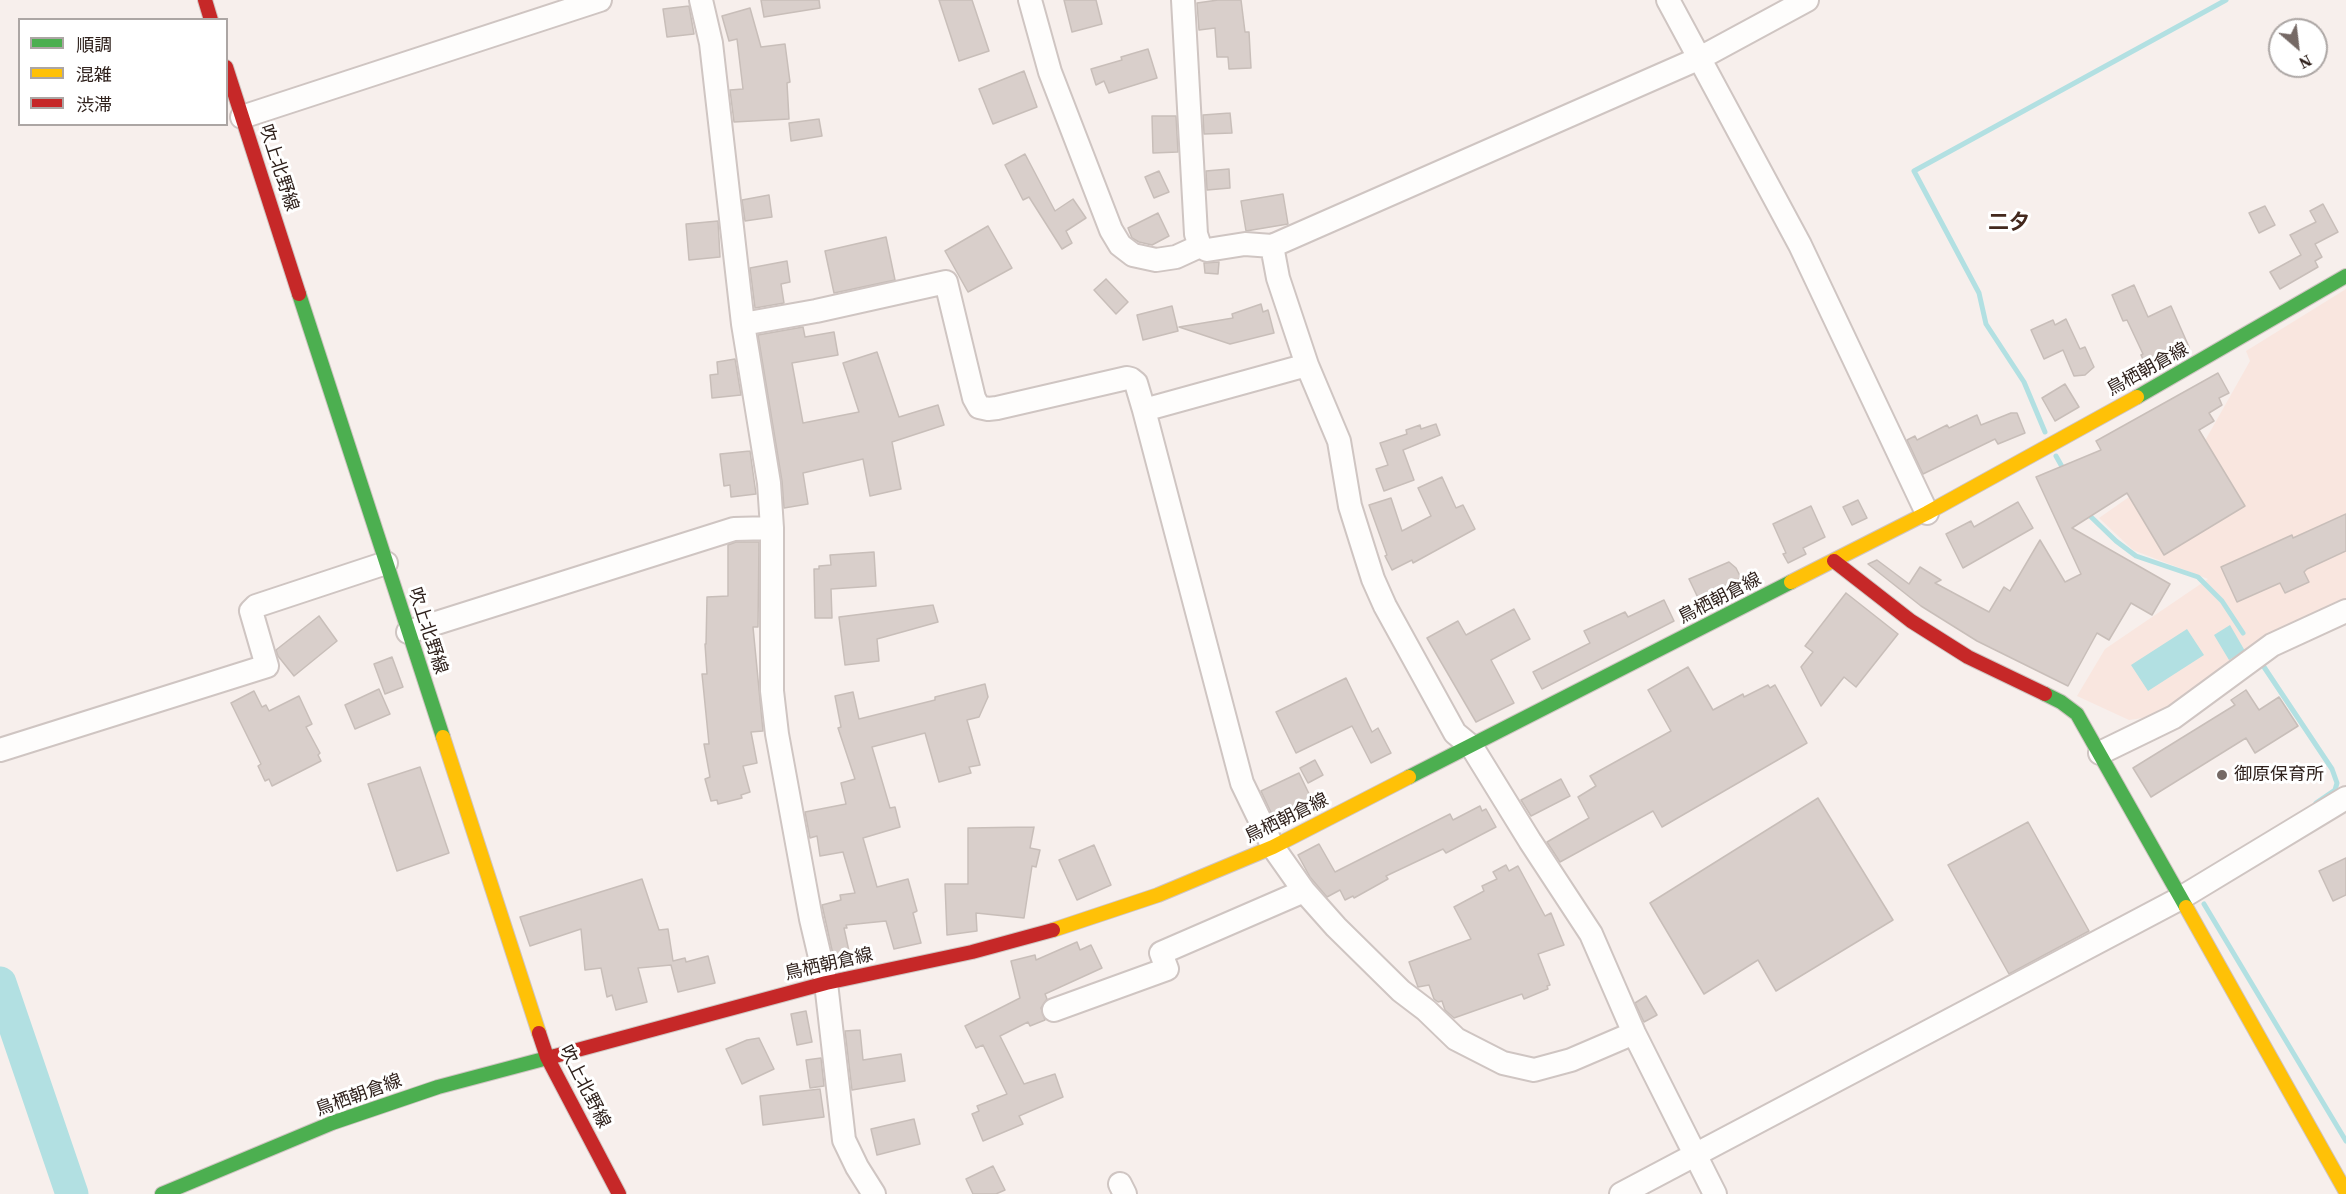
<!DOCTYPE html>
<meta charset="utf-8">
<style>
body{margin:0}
#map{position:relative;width:2346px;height:1194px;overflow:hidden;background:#f7efec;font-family:"Source Serif 4","Noto Sans JP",serif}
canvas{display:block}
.legend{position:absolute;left:18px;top:18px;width:210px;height:108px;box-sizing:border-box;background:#fff;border:2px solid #aca6a4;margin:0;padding:8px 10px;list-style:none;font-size:18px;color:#2f211c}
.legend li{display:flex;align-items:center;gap:12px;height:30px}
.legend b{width:30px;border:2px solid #aca6a4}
.north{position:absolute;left:2268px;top:18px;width:60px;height:60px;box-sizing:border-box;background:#fff;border:2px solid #aca6a4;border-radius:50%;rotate:152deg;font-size:16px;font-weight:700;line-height:24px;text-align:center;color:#2f211c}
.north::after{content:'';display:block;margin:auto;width:21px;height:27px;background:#756965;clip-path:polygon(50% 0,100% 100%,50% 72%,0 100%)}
</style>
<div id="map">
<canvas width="2346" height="1194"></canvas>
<ul class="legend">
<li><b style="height:8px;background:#4caf50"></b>順調</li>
<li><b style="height:8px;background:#ffc107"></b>混雑</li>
<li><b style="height:8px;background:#c62828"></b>渋滞</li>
</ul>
<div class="north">N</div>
</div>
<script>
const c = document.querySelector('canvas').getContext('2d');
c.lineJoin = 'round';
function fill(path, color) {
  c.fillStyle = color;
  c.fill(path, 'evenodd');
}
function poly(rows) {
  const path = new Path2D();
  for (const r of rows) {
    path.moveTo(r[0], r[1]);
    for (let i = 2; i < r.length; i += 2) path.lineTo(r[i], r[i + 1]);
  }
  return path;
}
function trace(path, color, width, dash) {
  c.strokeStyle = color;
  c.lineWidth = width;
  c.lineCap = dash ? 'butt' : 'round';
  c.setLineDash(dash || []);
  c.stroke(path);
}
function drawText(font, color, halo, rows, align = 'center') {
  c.font = font + ' "Source Serif 4","Noto Sans JP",serif';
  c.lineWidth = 6;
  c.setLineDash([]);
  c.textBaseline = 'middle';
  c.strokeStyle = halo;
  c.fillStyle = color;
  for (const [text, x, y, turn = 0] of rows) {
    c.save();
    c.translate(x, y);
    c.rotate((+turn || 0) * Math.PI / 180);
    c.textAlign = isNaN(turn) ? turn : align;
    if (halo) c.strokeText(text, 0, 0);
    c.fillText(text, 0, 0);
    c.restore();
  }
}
fill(poly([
 [2346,289,2346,606,2156,716,2129,720,2077,696,2105,649,2208,579,2133,550,2099,518,2202,446,2250,361,2246,351]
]), '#f9e6df');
fill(poly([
 [2230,625,2245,651,2229,660,2214,635],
 [2187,629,2204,655,2148,691,2131,665]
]), '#b2e0e2');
trace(poly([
 [2045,432,2024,382,1986,324,1979,293,1914,171,2226,0],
 [2056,456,2065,472],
 [2086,512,2116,541,2136,556,2198,577,2222,601,2243,633],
 [2264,667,2332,769,2337,783,2335,790,2316,803],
 [2204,904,2346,1141]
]), '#b2e0e2', 5);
trace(poly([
 [0,983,72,1194]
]), '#b2e0e2', 33);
const building = poly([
 [761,0,819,0,820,8,764,17,761,0],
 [939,0,972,0,989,51,959,61,939,0],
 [1064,0,1096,0,1102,24,1072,32,1064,0],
 [1218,0,1241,0,1245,32,1249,32,1251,68,1229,69,1228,57,1217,57,1215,28,1199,30,1197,3,1218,0],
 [689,6,694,34,667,37,663,9,689,6],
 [750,8,761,47,785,44,790,82,787,83,789,119,734,122,730,90,743,89,737,39,729,41,722,16,750,8],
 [1148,49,1157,78,1109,93,1104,81,1096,85,1091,69,1122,60,1121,57,1148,49],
 [1024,71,1037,107,993,124,979,89,1024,71],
 [1230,113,1232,133,1204,134,1203,115,1230,113],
 [1152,116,1176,116,1178,152,1153,153,1152,116],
 [819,119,822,136,791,141,789,123,819,119],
 [1025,154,1055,211,1073,199,1086,218,1066,231,1072,243,1062,249,1029,197,1023,200,1005,165,1025,154],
 [1229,169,1230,188,1207,190,1206,171,1229,169],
 [1159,171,1169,192,1154,198,1145,177,1159,171],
 [1283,194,1288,224,1246,231,1241,201,1283,194],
 [769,195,772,217,745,221,742,200,769,195],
 [2323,204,2338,232,2315,244,2322,257,2315,261,2318,267,2280,289,2270,272,2301,255,2290,235,2316,222,2310,211,2323,204],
 [2265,206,2275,225,2259,233,2249,213,2265,206],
 [1158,213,1169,236,1152,245,1139,242,1132,238,1128,228,1158,213],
 [718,221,720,257,689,260,686,224,718,221],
 [988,226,1012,268,968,292,945,251,988,226],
 [886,237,895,280,834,293,825,251,886,237],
 [787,261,790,282,781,284,784,303,755,308,750,268,787,261],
 [1219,262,1218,274,1205,273,1204,263,1219,262],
 [1106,279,1128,302,1116,314,1094,290,1106,279],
 [2134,285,2148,317,2171,306,2189,347,2147,368,2141,355,2143,354,2127,320,2123,321,2112,295,2134,285],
 [1261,304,1263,312,1268,310,1274,333,1230,344,1179,327,1233,318,1232,314,1261,304],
 [1172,306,1178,331,1143,340,1137,315,1172,306],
 [2066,319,2080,349,2085,347,2094,367,2085,375,2074,376,2063,350,2044,359,2031,330,2053,320,2055,325,2066,319],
 [803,327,805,337,834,332,838,355,792,363,803,423,859,412,843,363,877,352,899,417,938,405,944,425,892,442,901,489,870,496,863,459,803,473,808,504,784,508,782,481,758,335,803,327],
 [735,359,741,395,712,398,710,375,718,374,717,362,735,359],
 [2218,373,2229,393,2219,398,2222,405,2209,413,2214,421,2199,430,2245,506,2164,555,2127,493,2072,528,2170,584,2152,615,2131,603,2109,640,2097,633,2068,686,1977,641,1921,606,1868,564,1877,560,1909,584,1920,567,1941,580,1935,583,1989,612,2004,587,2010,591,2040,540,2065,582,2081,574,2036,477,2101,450,2096,441,2218,373],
 [2065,384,2079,407,2055,421,2042,398,2065,384],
 [2011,413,2017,413,2025,433,1998,444,1995,439,1923,474,1907,440,1915,436,1917,440,1947,425,1949,428,1977,415,1981,425,2011,413],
 [1436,424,1440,435,1403,450,1414,480,1384,491,1376,469,1388,465,1380,443,1407,434,1406,430,1420,425,1421,429,1436,424],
 [750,451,756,494,731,497,730,485,724,486,720,454,750,451],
 [1442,477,1456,508,1463,505,1475,529,1413,563,1412,560,1392,570,1385,556,1387,555,1369,505,1391,498,1402,531,1431,516,1418,488,1442,477],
 [1858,500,1867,518,1852,525,1843,507,1858,500],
 [2018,502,2033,528,1963,568,1946,534,1971,521,1974,527,2018,502],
 [1811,506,1825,537,1803,548,1806,554,1788,563,1783,554,1786,553,1773,524,1811,506],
 [2346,514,2346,551,2307,569,2304,572,2309,582,2285,593,2280,583,2237,602,2221,567,2292,535,2293,538,2346,514],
 [736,542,759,542,758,627,753,627,763,731,751,732,757,763,743,766,750,792,741,795,742,798,718,804,717,800,711,801,705,779,710,777,704,744,709,744,702,674,707,674,705,644,706,644,707,597,728,596,728,545,736,542],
 [874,552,876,586,831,589,832,618,815,618,814,569,819,569,819,566,831,565,830,555,874,552],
 [1729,562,1736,568,1741,578,1716,590,1717,594,1700,602,1689,579,1729,562],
 [1846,593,1898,634,1856,687,1844,677,1821,706,1801,667,1813,652,1805,646,1846,593],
 [1664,600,1674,621,1542,689,1533,672,1590,643,1584,631,1625,612,1628,617,1664,600],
 [933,605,938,622,877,639,879,661,845,665,839,617,933,605],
 [1514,609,1530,639,1491,660,1514,703,1476,722,1427,638,1458,621,1466,635,1514,609],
 [319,616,337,641,294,676,278,656,276,650,319,616],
 [392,657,403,687,385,694,374,664,392,657],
 [1688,667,1713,710,1743,694,1744,697,1768,685,1770,688,1775,685,1807,743,1662,827,1653,811,1560,862,1547,842,1589,818,1578,797,1596,786,1590,776,1671,731,1648,690,1688,667],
 [1346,678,1372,732,1378,728,1391,753,1371,763,1352,726,1296,753,1276,712,1346,678],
 [985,684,988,697,979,717,967,720,980,765,969,767,971,773,939,782,925,733,872,747,890,808,895,807,900,827,863,838,877,887,908,879,917,911,913,913,921,943,894,949,886,921,846,925,847,928,844,928,850,956,834,959,822,905,841,900,840,895,855,893,843,852,820,856,817,836,810,838,805,812,846,804,841,783,855,779,838,728,841,727,835,696,853,692,859,719,935,700,935,697,985,684],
 [379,689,390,714,355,729,345,705,379,689],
 [2246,690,2259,710,2279,697,2298,726,2255,753,2246,738,2151,797,2133,768,2235,705,2231,700,2246,690],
 [254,691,262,707,266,705,269,711,299,696,312,724,306,727,320,753,318,755,321,761,272,786,269,779,265,781,258,766,261,764,231,703,254,691],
 [1315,760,1323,775,1308,783,1300,768,1315,760],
 [420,767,449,853,397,871,368,784,420,767],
 [1299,773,1312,800,1274,819,1261,791,1299,773],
 [1561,779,1570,796,1531,816,1521,800,1561,779],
 [1818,798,1893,920,1776,991,1758,960,1704,994,1650,903,1818,798],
 [1480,806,1482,811,1486,809,1496,827,1446,853,1443,849,1386,876,1388,879,1354,898,1353,896,1345,900,1340,890,1327,897,1310,877,1298,855,1319,844,1335,872,1450,814,1453,820,1480,806],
 [2028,822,2089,931,2009,974,1948,865,2028,822],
 [1034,827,1030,848,1040,850,1036,867,1032,866,1024,918,976,913,977,931,947,935,945,884,968,884,968,828,1034,827],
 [1094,845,1111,885,1077,900,1059,860,1094,845],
 [2346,858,2346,895,2333,901,2319,871,2346,858],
 [1506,865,1509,871,1518,866,1545,916,1551,913,1564,945,1538,954,1550,985,1547,986,1548,989,1524,999,1522,994,1454,1018,1445,1010,1442,1001,1438,1002,1434,999,1429,985,1418,987,1409,962,1471,939,1454,907,1484,891,1482,886,1497,879,1493,872,1506,865],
 [642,879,659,930,668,929,673,961,685,958,686,962,708,956,715,983,678,992,671,965,638,968,647,1002,616,1010,612,995,607,997,601,968,585,970,581,929,530,946,520,917,642,879],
 [1077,942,1080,950,1091,945,1102,968,1045,994,1047,999,1041,1008,1045,1020,1030,1026,1028,1022,1000,1036,1024,1084,1055,1074,1063,1097,1019,1116,1023,1124,983,1141,972,1114,979,1111,977,1106,1007,1094,983,1045,976,1048,965,1026,1020,998,1011,961,1035,955,1036,960,1077,942],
 [1646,996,1657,1015,1644,1022,1635,1003,1646,996],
 [806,1011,812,1042,797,1045,791,1014,806,1011],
 [860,1030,863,1060,901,1054,905,1081,852,1090,845,1031,860,1030],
 [759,1038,774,1069,742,1084,726,1049,747,1040,759,1038],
 [821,1058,824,1086,810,1088,806,1060,821,1058],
 [820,1089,824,1117,763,1125,760,1096,820,1089],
 [914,1119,920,1144,877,1155,871,1129,914,1119],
 [993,1166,1005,1190,996,1194,973,1194,966,1179,993,1166]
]);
fill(building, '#d9cfcb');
trace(building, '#c8beb9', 1.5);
const street = poly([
 [701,0,711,43,743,324,769,483,772,528,772,691,777,734,811,919,826,983,844,1140,857,1167,874,1194],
 [1030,0,1050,72,1111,230,1120,245,1133,255,1156,260,1176,257,1200,246],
 [1183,0,1196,234,1200,246,1207,250,1245,244,1272,246,1700,58,1807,0],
 [1668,0,1800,245,1927,513],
 [242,117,600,0],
 [1272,246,1278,278,1307,365,1339,441,1350,506,1373,579,1385,606,1455,733,1472,747,1530,841,1591,934,1634,1033,1715,1194],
 [743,324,816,311,946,282,974,398,979,407,988,409,997,408,1127,378,1131,379,1136,383,1144,410,1242,783,1273,847,1304,891,1336,927,1401,991,1426,1010,1456,1039,1503,1063,1534,1070,1571,1060,1634,1033],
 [1144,410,1307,365],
 [408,632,734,529,772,528],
 [0,750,267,666,251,611,256,606,386,563],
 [2100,753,2174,717,2272,645,2346,611],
 [1054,1010,1167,969,1161,953,1304,891],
 [1120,1184,1125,1194],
 [1621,1194,2179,899,2346,798]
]);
const fast = poly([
 [299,294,443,737],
 [2137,397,2346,276],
 [2045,694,2061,702,2077,714,2186,907],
 [1409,777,1791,582],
 [162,1194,332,1123,438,1087,555,1056]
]);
const slow = poly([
 [1791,582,1927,513,2137,397],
 [443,737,539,1033],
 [2186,907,2346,1192],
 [1053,930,1158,895,1273,847,1409,777]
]);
const jam = poly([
 [205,0,211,20],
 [226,67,299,294],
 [1834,561,1911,621,1968,657,2045,694],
 [539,1033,547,1057,619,1194],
 [555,1056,826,983,972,952,1053,930]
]);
trace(street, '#cfc5c2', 26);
trace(fast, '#cfc5c2', 16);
trace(slow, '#cfc5c2', 16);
trace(jam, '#cfc5c2', 16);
trace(street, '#fefdfc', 22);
trace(fast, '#4caf50', 14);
trace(slow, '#ffc107', 14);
trace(jam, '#c62828', 14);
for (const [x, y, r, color] of [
 [2222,775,6,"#756965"]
]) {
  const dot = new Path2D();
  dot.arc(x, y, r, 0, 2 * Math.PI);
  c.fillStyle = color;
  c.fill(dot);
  trace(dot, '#fff', 2);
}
drawText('18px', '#2f211c', '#fff', [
 ["吹上北野線",278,168,72],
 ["鳥栖朝倉線",2148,370,-29],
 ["鳥栖朝倉線",1720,599,-27],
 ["吹上北野線",427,631,72],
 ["鳥栖朝倉線",1287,819,-26],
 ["鳥栖朝倉線",829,965,-13],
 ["吹上北野線",584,1087,63],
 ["鳥栖朝倉線",359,1096,-20]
]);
drawText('18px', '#2f211c', '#fff', [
 ["御原保育所",2234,775]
], 'left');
drawText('bold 21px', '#43281d', '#fff', [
 ["二夕",2009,224]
]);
</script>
